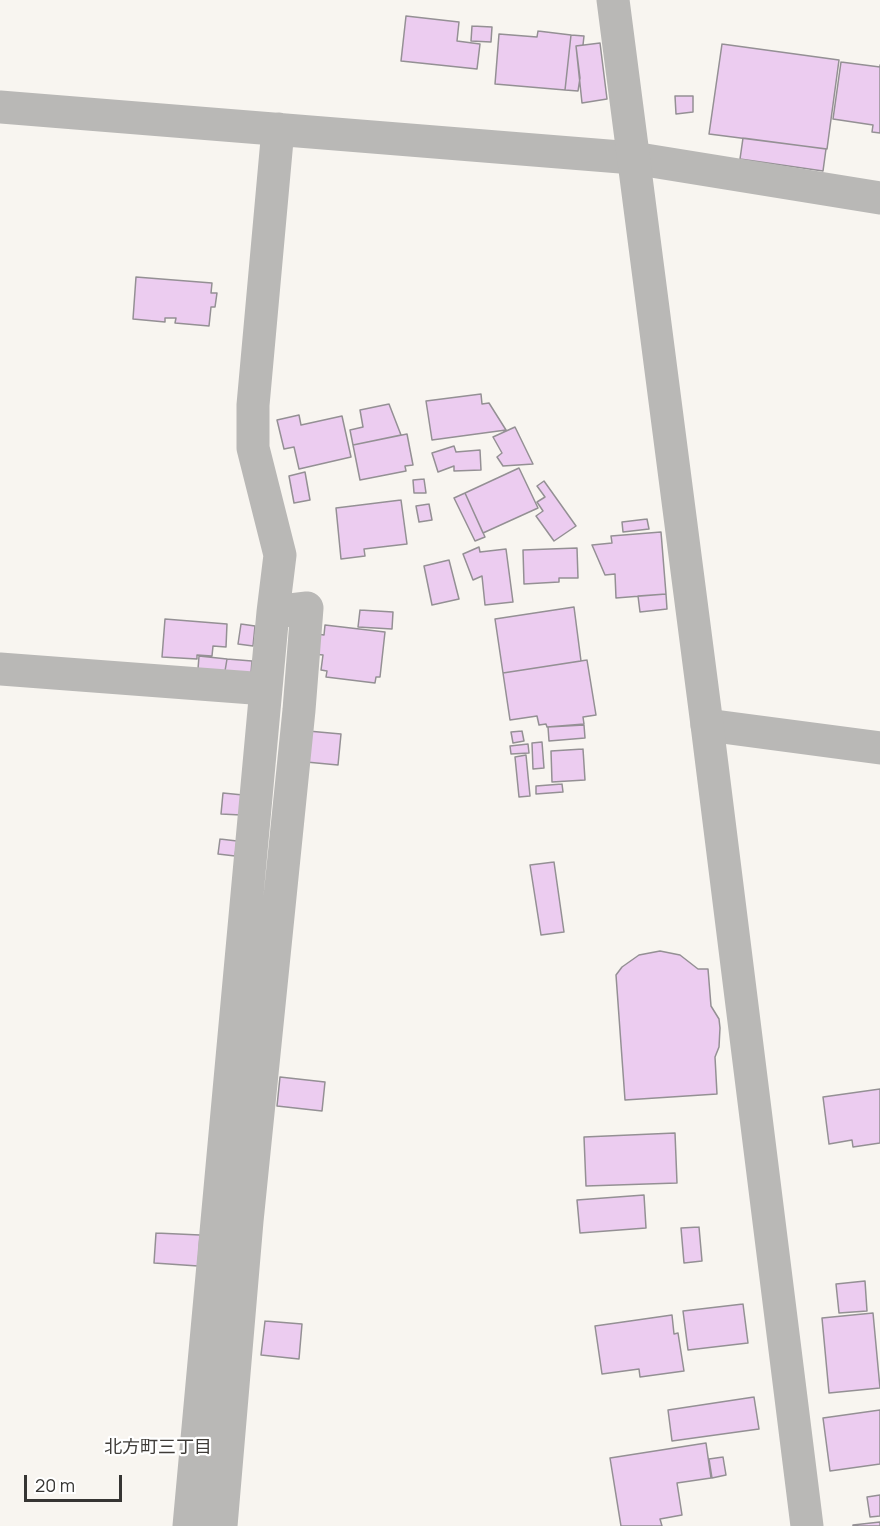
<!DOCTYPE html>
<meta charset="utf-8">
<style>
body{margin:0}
#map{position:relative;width:880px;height:1526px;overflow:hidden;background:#f8f5f0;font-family:Manrope,sans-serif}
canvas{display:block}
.scale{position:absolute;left:24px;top:1475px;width:98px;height:27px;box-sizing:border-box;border:3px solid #363533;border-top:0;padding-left:8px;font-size:18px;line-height:21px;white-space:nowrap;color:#363533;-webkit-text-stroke:4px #fff;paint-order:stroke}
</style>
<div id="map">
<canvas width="880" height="1526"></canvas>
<div class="scale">20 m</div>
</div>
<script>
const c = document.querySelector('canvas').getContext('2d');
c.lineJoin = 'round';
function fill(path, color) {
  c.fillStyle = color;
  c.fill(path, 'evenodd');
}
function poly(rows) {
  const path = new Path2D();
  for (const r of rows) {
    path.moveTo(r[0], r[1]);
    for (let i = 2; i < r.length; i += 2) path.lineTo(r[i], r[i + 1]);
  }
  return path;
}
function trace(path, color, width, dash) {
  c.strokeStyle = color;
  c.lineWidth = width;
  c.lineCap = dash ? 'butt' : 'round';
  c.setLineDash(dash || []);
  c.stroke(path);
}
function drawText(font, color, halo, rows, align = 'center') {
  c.font = font + ' Manrope,"Noto Sans JP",sans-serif';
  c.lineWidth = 4.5;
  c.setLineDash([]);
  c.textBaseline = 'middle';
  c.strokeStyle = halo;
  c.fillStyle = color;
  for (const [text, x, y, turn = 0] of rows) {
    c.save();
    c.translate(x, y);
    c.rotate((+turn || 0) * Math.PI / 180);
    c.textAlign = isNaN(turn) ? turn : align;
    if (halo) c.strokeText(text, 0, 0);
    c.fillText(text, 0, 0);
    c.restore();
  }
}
const building = poly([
 [406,16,459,22,457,41,480,44,477,69,401,61,406,16],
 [472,26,492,27,491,42,471,41,472,26],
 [538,31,571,35,565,90,495,84,499,34,537,37,538,31],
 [571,35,584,36,583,45,576,46,580,78,578,91,565,90,571,35],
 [600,43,607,99,582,103,576,46,600,43],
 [722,44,839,60,827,149,709,134,722,44],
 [841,62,880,67,880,65,880,133,872,132,873,125,833,119,841,62],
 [675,96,693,96,693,112,676,114,675,96],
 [743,138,826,149,823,171,740,159,743,138],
 [136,277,212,283,211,293,217,293,215,307,211,307,209,326,175,323,176,318,165,318,165,322,133,319,136,277],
 [481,394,482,404,489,403,506,430,432,440,426,401,481,394],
 [389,404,401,435,353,445,350,430,363,427,360,410,389,404],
 [299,415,301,425,342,416,351,457,299,469,294,447,284,449,277,420,299,415],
 [515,427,533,464,503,466,497,457,502,453,493,437,515,427],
 [407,434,413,465,405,466,406,471,360,480,353,445,407,434],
 [454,446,456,452,480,450,481,470,454,471,454,466,438,472,432,453,454,446],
 [519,468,538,508,483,533,465,493,519,468],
 [305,472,310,500,294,503,289,476,305,472],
 [424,479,426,493,414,493,413,480,424,479],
 [544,481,576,526,554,541,536,516,543,511,537,502,545,497,537,486,544,481],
 [465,493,485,537,475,541,454,498,465,493],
 [401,500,407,544,364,549,365,556,341,559,336,508,401,500],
 [429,504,432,520,419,522,416,506,429,504],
 [647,519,649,529,623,532,622,522,647,519],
 [661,532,666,594,616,598,615,574,605,575,592,545,612,543,611,536,661,532],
 [479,547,480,552,506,549,513,602,485,605,482,576,473,580,463,554,479,547],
 [577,548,578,578,559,578,559,582,524,584,523,550,577,548],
 [449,560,459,599,432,605,424,566,449,560],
 [666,594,667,609,640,612,638,596,666,594],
 [574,607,581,661,503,673,495,619,574,607],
 [360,610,393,612,392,629,358,627,360,610],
 [165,619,227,624,226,647,213,646,212,656,197,655,197,659,162,657,165,619],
 [241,624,255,626,253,646,238,644,241,624],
 [325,625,385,632,380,677,376,677,375,683,326,677,327,671,321,670,323,655,314,654,317,634,324,635,325,625],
 [199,656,227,659,225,671,198,669,199,656],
 [227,659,252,661,251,673,225,671,227,659],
 [587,660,596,715,583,717,584,724,547,727,546,724,539,725,537,716,510,720,503,673,587,660],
 [584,725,585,738,549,741,548,727,584,725],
 [308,731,341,734,338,765,306,762,308,731],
 [522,731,524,741,513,743,511,732,522,731],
 [542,742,544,768,533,769,532,743,542,742],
 [528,744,529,753,511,754,510,746,528,744],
 [583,749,585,780,552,782,551,751,583,749],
 [526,755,530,796,519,797,515,757,526,755],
 [562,784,563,792,536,794,536,786,562,784],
 [223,793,243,795,241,815,221,814,223,793],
 [220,839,237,841,235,856,218,854,220,839],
 [554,862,564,932,541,935,530,865,554,862],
 [660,951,680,955,698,969,708,969,711,1006,719,1019,720,1028,719,1047,715,1057,717,1094,625,1100,616,975,622,967,639,955,660,951],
 [280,1077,325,1082,322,1111,277,1106,280,1077],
 [880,1089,880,1143,853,1147,852,1140,829,1144,823,1097,880,1089],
 [675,1133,677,1183,586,1186,584,1137,675,1133],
 [644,1195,646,1228,580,1233,577,1200,644,1195],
 [699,1227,702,1261,684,1263,681,1228,699,1227],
 [156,1233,200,1235,198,1266,154,1263,156,1233],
 [865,1281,867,1311,839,1313,836,1284,865,1281],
 [743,1304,748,1343,688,1350,683,1311,743,1304],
 [873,1313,880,1388,829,1393,822,1318,873,1313],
 [672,1315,674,1334,678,1333,684,1371,640,1377,639,1369,602,1374,595,1326,672,1315],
 [265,1321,302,1324,299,1359,261,1355,265,1321],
 [754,1397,759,1429,672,1441,668,1410,754,1397],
 [880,1410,880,1464,830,1471,823,1418,880,1410],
 [706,1443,711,1478,677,1483,682,1515,660,1519,662,1526,621,1526,610,1458,706,1443],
 [723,1457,726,1475,712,1478,709,1459,723,1457],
 [880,1495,880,1516,870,1517,867,1497,880,1495],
 [880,1522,880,1526,853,1526,853,1525,880,1522]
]);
fill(building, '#ecccf0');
trace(building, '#949094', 1.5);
trace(poly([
 [0,107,633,158,880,198],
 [0,669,266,689],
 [707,725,880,748],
 [189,1526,273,612],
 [221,1526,247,1221,299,710,307,608,273,612,280,555,253,448,253,405,278,129]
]), '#b9b8b6', 33);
trace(poly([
 [613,0,707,725,807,1526]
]), '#b9b8b6', 33);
drawText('18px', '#3f3c38', '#fff', [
 ["北方町三丁目",158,1448]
]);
</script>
